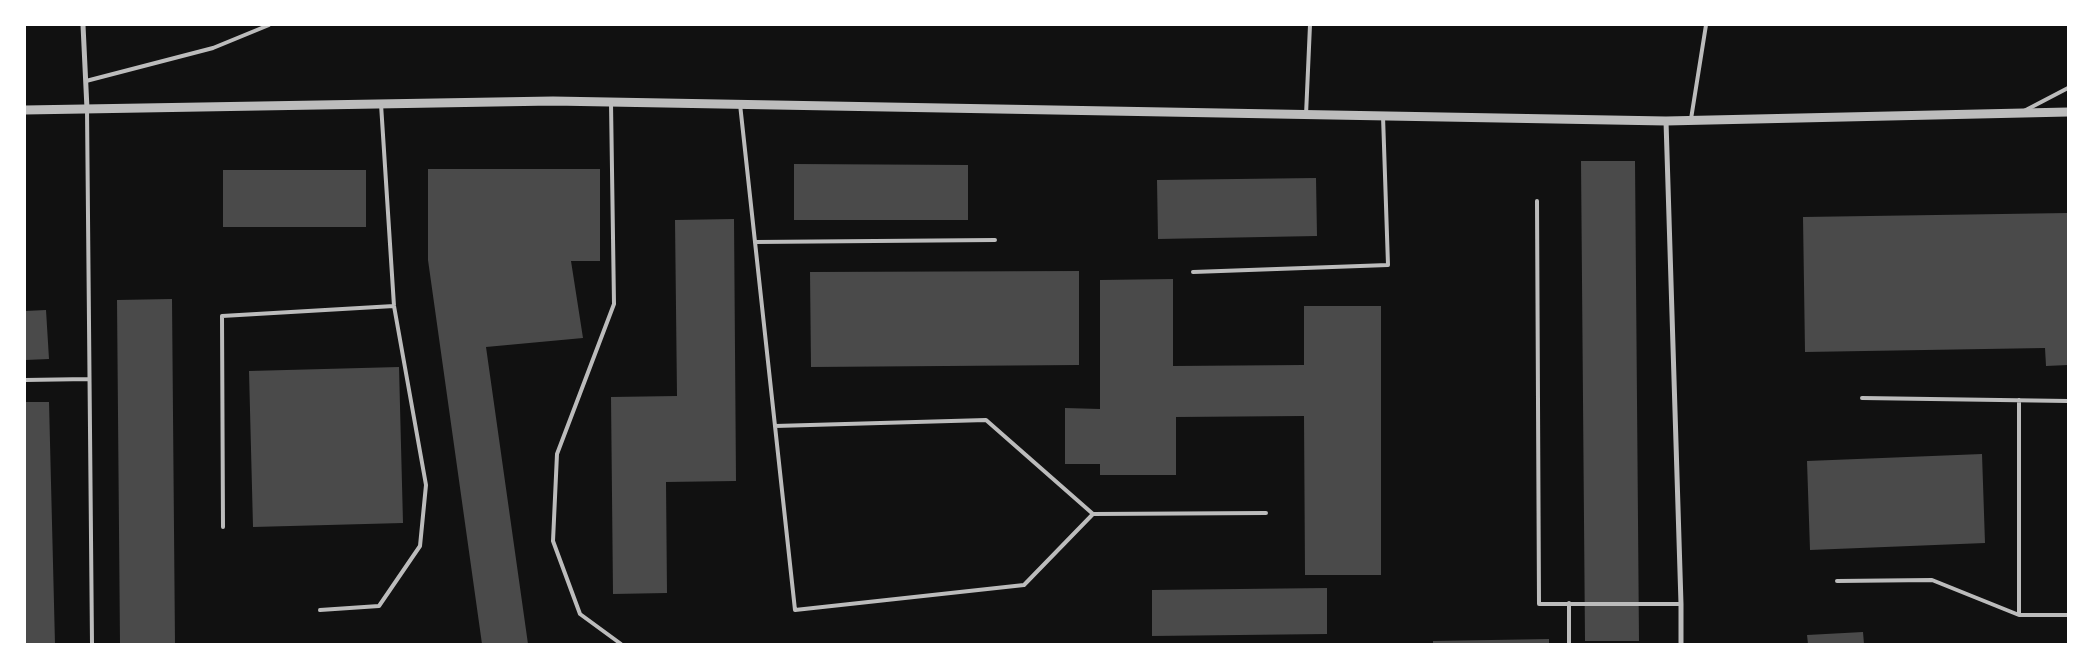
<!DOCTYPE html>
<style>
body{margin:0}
#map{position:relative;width:2093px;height:669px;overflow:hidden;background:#111;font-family:"Sofia Sans Condensed",sans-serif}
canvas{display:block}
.frame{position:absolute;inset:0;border:26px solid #fff;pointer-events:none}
</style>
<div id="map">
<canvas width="2093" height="669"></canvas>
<div class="frame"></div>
</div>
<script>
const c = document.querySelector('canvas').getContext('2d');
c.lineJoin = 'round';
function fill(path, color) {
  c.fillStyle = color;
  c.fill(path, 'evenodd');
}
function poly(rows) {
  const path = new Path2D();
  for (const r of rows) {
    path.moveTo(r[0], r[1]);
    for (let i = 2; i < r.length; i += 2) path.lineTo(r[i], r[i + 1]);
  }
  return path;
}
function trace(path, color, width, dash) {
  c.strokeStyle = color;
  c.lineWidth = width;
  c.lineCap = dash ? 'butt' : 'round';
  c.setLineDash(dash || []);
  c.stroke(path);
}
fill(poly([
 [1581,161,1635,161,1639,641,1585,641],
 [794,164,968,165,968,220,794,220],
 [428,169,600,169,600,261,571,261,583,338,486,347,528,644,482,644,428,260],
 [223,170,366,170,366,227,223,227],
 [1316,178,1317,236,1158,239,1157,180],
 [2068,213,2068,365,2046,366,2045,348,1805,352,1803,217],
 [734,219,736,481,666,482,667,593,613,594,611,397,677,396,675,220],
 [1079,271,1079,365,811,367,810,272],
 [1173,279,1173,366,1304,365,1304,306,1381,306,1381,575,1305,575,1304,416,1176,417,1176,475,1100,475,1100,464,1065,464,1065,408,1100,409,1100,280],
 [172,299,175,644,120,644,117,300],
 [46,310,49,359,25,360,25,311],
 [399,367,403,523,253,527,249,371],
 [25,402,49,402,55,644,25,644],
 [1982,454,1985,543,1810,550,1807,461],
 [1327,588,1327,634,1152,636,1152,590],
 [1863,632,1864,644,1808,644,1807,635],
 [1549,639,1549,644,1433,644,1433,641]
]), '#4a4a4a');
trace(poly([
 [86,81,213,48,269,25],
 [611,103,614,304,557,454,553,541,580,614,621,644],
 [740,104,795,610,1024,585,1093,514,1266,513],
 [87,109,92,644],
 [2024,111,2068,88],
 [1306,115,1310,25],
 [1691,119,1706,25],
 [1537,201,1539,604,1681,604],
 [755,242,995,240],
 [1193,272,1388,265,1383,116],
 [25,380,89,379],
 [1862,398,2068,401],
 [775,426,986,420,1093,514],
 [223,527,222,316,394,306],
 [1837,581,1932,580,2019,615,2068,615],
 [320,610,379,606,420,546,426,485,394,306,381,104],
 [2019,615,2019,400],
 [1569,644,1569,603]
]), '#bcbcbc', 4);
trace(poly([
 [83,25,87,109],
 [1666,121,1681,604,1681,644]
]), '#bcbcbc', 5);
trace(poly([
 [25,110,553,101,1666,121,2068,112]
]), '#bcbcbc', 9);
</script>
